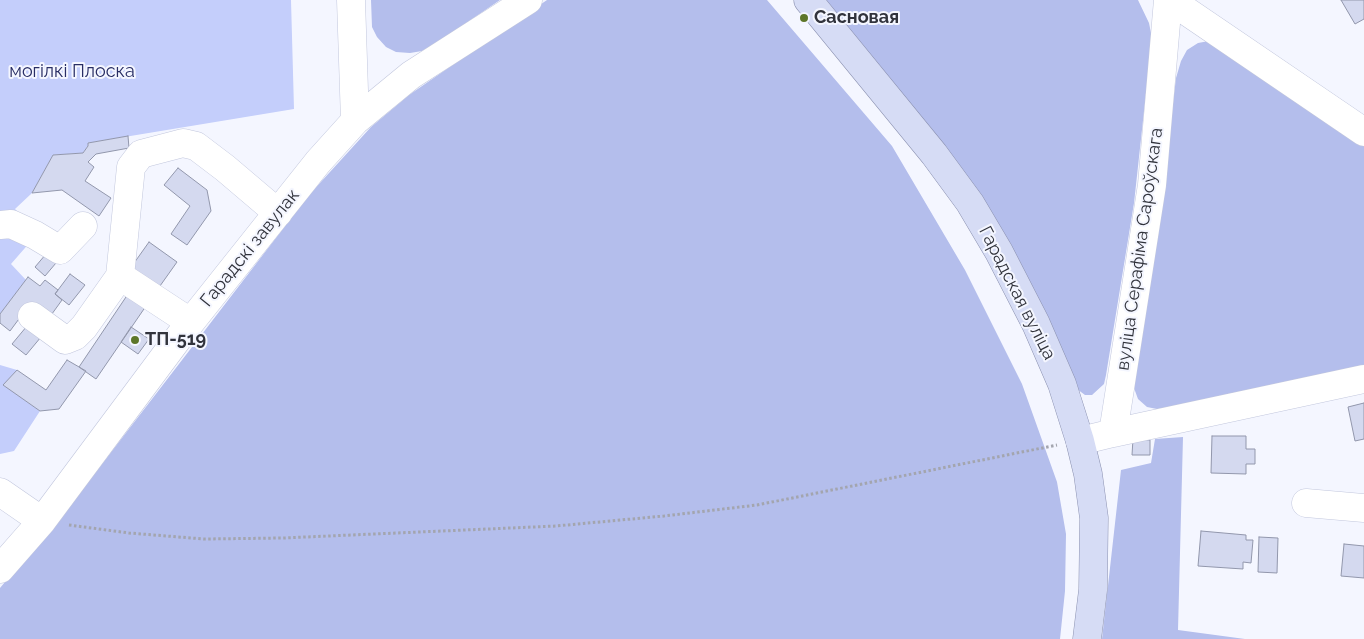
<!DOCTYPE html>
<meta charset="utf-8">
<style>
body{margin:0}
canvas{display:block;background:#f4f6ff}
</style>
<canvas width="1364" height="639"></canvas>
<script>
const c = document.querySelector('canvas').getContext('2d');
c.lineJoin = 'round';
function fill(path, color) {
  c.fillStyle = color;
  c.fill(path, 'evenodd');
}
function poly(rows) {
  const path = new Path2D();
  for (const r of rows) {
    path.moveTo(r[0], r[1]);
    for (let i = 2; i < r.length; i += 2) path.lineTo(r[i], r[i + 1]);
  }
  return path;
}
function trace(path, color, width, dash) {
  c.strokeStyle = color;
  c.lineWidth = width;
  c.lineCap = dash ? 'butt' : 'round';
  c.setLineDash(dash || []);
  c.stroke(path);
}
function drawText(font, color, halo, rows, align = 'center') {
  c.font = font + ' Raleway,sans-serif';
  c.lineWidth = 4;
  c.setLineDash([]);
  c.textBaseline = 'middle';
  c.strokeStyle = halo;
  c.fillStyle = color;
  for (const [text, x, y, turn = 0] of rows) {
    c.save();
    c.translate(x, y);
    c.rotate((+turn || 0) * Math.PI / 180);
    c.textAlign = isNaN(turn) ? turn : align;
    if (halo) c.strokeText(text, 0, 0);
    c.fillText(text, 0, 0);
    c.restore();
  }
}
fill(poly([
 [0,0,291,0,294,109,88,143,88,146,83,153,53,155,32,193,15,209,38,233,11,264,26,280,0,314],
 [0,365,17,370,4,385,40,411,14,451,0,454]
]), '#c4cefb');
fill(poly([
 [371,0,500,0,437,43,422,51,410,53,396,52,386,47,377,37,372,27],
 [547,0,767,0,892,146,965,270,1022,384,1057,482,1066,534,1065,591,1060,639,0,639,0,588,82,490,309,195,371,127,409,95],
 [823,0,1138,0,1149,23,1152,38,1134,203,1106,375,1104,384,1092,395,1085,395,1077,389],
 [1209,41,1364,145,1364,367,1171,408,1157,409,1147,407,1138,399,1134,388,1160,212,1176,78,1181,61,1187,50,1198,43],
 [1183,437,1178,630,1245,639,1102,639,1121,470,1151,463,1155,439]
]), '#b4beec');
const building = poly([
 [1341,0,1364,0,1364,19,1355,24,1341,0],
 [128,136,129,148,96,154,88,162,94,167,85,181,111,198,99,216,62,190,32,193,53,155,83,153,88,146,88,143,128,136],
 [178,168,207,190,211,211,187,245,171,234,190,206,164,185,178,168],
 [149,242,177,262,155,293,127,273,149,242],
 [46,254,56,263,45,276,35,267,46,254],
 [70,274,85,285,69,305,55,294,70,274],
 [28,277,40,286,45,280,58,290,55,294,62,300,49,318,30,304,10,331,0,323,0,314,28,277],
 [128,294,146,306,96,379,79,367,128,294],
 [27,326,41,337,26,355,12,344,27,326],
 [131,327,149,339,138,354,121,342,131,327],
 [67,360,86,371,59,409,40,411,3,385,17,370,46,390,67,360],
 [1364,403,1364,439,1355,441,1348,407,1364,403],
 [1212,436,1246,436,1246,449,1255,449,1255,464,1246,464,1246,474,1211,473,1212,436],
 [1133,439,1150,440,1150,455,1132,455,1133,439],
 [1201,531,1246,535,1246,540,1253,540,1251,563,1243,562,1243,569,1198,566,1201,531],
 [1259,537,1278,538,1277,573,1258,572,1259,537],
 [1344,544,1364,546,1364,578,1341,576,1344,544]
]);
fill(building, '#d4d9ef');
trace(building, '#9297ac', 1);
const minor = poly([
 [351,0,355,121],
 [1170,0,1364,132],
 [0,225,11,224,35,235,60,250,83,226],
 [120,276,131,167,141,154,183,143,196,146,225,168,278,213],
 [32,316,65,340,75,336,84,327,120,276,190,322],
 [1113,433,1364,379],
 [1080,441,1113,433,1152,185,1168,0],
 [0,492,42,521],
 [1306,503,1364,508],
 [0,569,42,521,182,333,318,162,355,121,411,75,528,0]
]);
const major = poly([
 [808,0,934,154,970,203,999,252,1036,324,1062,384,1080,441,1088,474,1094,518,1093,590,1087,639]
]);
trace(minor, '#c2c7dd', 29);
trace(major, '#8b91b0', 29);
trace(poly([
 [69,525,129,533,204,539,283,538,556,526,664,516,757,505,1057,445]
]), '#a3a5ae', 3, [2.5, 2.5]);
trace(minor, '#fff', 28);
trace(major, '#d6dcf5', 28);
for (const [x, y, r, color] of [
 [804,18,5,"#5d7629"],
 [135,340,5,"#5d7629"]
]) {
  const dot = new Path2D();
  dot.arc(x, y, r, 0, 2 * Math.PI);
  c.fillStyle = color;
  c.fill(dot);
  trace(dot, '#f4f6ff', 2);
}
drawText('bold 18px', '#31333c', '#f4f6ff', [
 ["Сасновая",814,18],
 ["ТП-519",145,340]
], 'left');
drawText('18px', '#282d64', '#f4f6ff', [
 ["могілкі Плоска",72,72]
]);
drawText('18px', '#31333c', '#f4f6ff', [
 ["Гарадскі завулак",250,248,-51],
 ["вуліца Серафіма Сароўскага",1140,249,-82],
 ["Гарадская вуліца",1017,293,63]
]);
</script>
